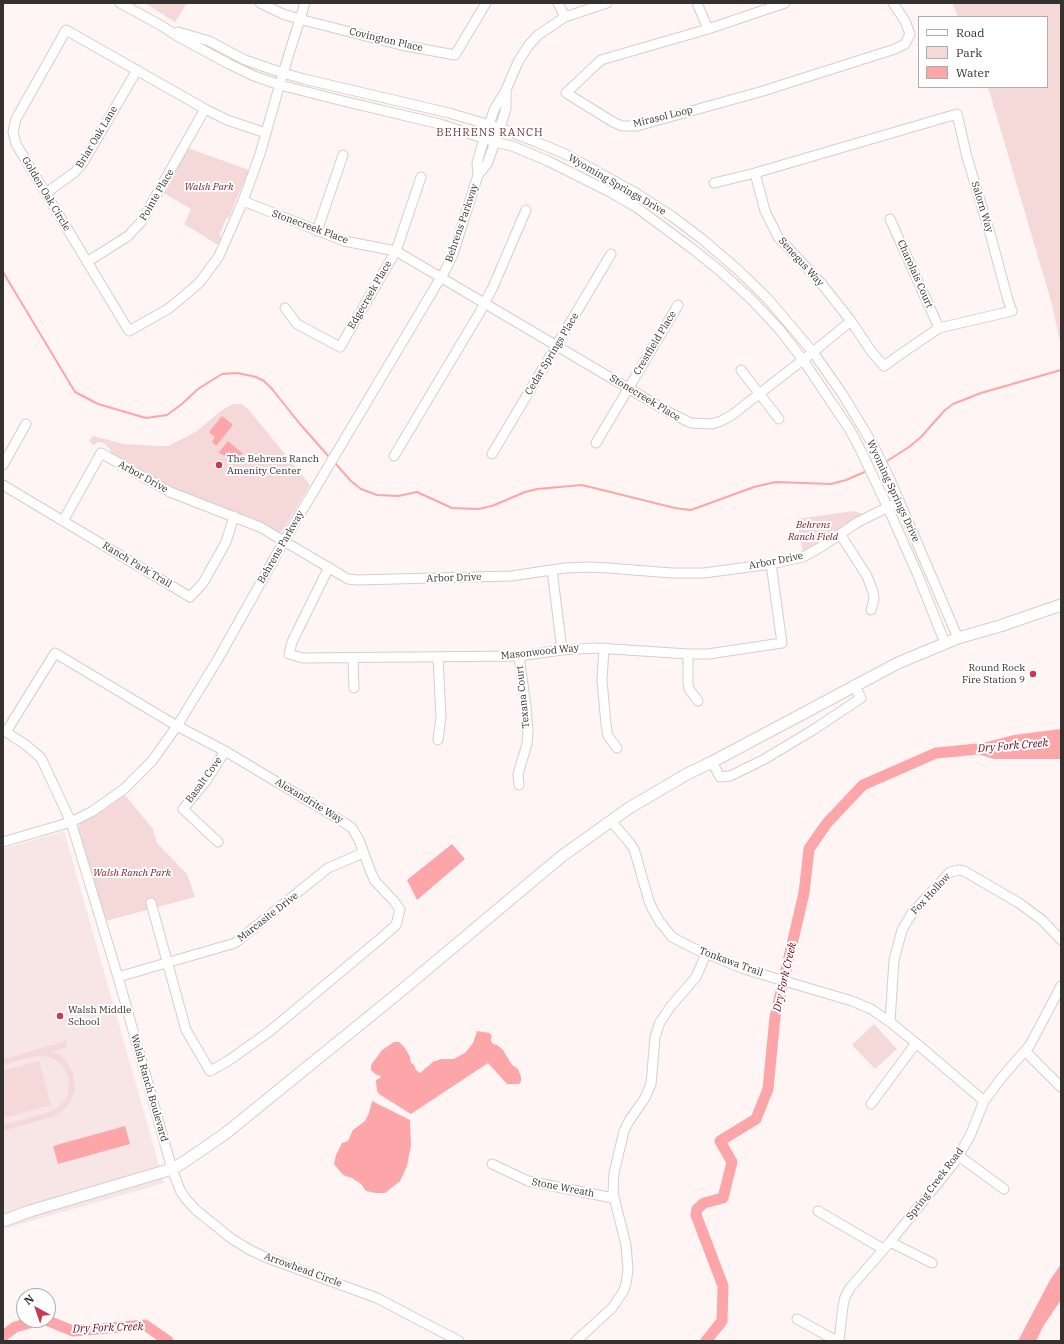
<!DOCTYPE html>
<style>
body{margin:0}
#map{position:relative;width:1064px;height:1344px;overflow:hidden;background:#fff5f5;font-family:"IBM Plex Serif",serif}
canvas{display:block}
.frame{position:absolute;inset:0;border:4px solid #353131;pointer-events:none}
.legend{position:absolute;left:918px;top:16px;width:130px;height:72px;box-sizing:border-box;background:#fff;border:1px solid #aeadad;margin:0;padding:5px 7px;list-style:none;font-size:12px;color:#353131}
.legend li{display:flex;align-items:center;gap:8px;height:20px}
.legend b{width:20px;border:1px solid #aeadad}
.north{position:absolute;left:16px;top:1288px;width:40px;height:40px;box-sizing:border-box;background:#fff;border:1px solid #aeadad;border-radius:50%;rotate:320deg;font-size:11px;font-weight:700;line-height:16px;text-align:center;color:#353131}
.north::after{content:'';display:block;margin:auto;width:14px;height:18px;background:#ca394f;clip-path:polygon(50% 0,100% 100%,50% 72%,0 100%)}
</style>
<div id="map">
<canvas width="1064" height="1344"></canvas>
<div class="frame"></div>
<ul class="legend">
<li><b style="height:5px;background:#fff"></b>Road</li>
<li><b style="height:11px;background:#f5d8d8"></b>Park</li>
<li><b style="height:11px;background:#fda6aa"></b>Water</li>
</ul>
<div class="north">N</div>
</div>
<script>
const c = document.querySelector('canvas').getContext('2d');
c.lineJoin = 'round';
function fill(path, color) {
  c.fillStyle = color;
  c.fill(path, 'evenodd');
}
function poly(rows) {
  const path = new Path2D();
  for (const r of rows) {
    path.moveTo(r[0], r[1]);
    for (let i = 2; i < r.length; i += 2) path.lineTo(r[i], r[i + 1]);
  }
  return path;
}
function trace(path, color, width, dash) {
  c.strokeStyle = color;
  c.lineWidth = width;
  c.lineCap = dash ? 'butt' : 'round';
  c.setLineDash(dash || []);
  c.stroke(path);
}
function drawText(font, color, halo, rows, align = 'center') {
  c.font = font + ' "IBM Plex Serif",serif';
  c.lineWidth = 4;
  c.setLineDash([]);
  c.textBaseline = 'middle';
  c.strokeStyle = halo;
  c.fillStyle = color;
  for (const [text, x, y, turn = 0] of rows) {
    c.save();
    c.translate(x, y);
    c.rotate((+turn || 0) * Math.PI / 180);
    c.textAlign = isNaN(turn) ? turn : align;
    if (halo) c.strokeText(text, 0, 0);
    c.fillText(text, 0, 0);
    c.restore();
  }
}
fill(poly([
 [64,831,164,1183,3,1229,3,849]
]), '#f8e5e6');
fill(poly([
 [145,3,187,3,175,22],
 [952,3,1061,3,1061,346,1051,301,988,87,1047,87,1047,17,958,17],
 [188,148,249,170,229,217,226,219,220,234,221,238,218,245,184,224,191,209,162,192],
 [233,404,242,404,249,410,310,485,284,529,281,532,277,532,262,523,155,482,144,472,129,463,126,464,113,456,109,448,104,443,98,442,93,445,89,441,93,436,124,444,159,446,168,446,197,431,222,410],
 [854,511,863,514,803,553,797,519],
 [124,794,153,829,157,843,187,874,195,897,106,921,78,828,80,823,111,805],
 [874,1024,897,1049,875,1069,852,1045],
 [66,1041,67,1047,52,1052,60,1055,65,1060,73,1073,75,1089,72,1098,67,1106,62,1111,52,1117,3,1131,3,1125,49,1112,57,1108,63,1102,67,1097,69,1083,68,1076,62,1064,49,1057,41,1056,32,1057,3,1065,3,1059],
 [39,1061,51,1105,3,1118,3,1071]
]), '#f5d8d8');
fill(poly([
 [222,416,233,425,216,446,212,442,215,437,209,432],
 [228,441,242,453,243,456,240,460,237,460,232,457,231,453,228,452,225,456,219,453,219,452],
 [1061,729,1061,759,994,759,978,754,971,746,1014,735],
 [452,844,465,859,417,900,407,880],
 [477,1031,490,1033,492,1037,491,1038,491,1041,493,1044,497,1045,503,1050,512,1065,518,1069,521,1077,521,1081,519,1084,507,1084,488,1063,411,1114,379,1094,377,1091,376,1081,376,1080,380,1078,381,1076,377,1075,373,1072,371,1070,371,1065,382,1050,394,1042,399,1042,405,1048,410,1057,411,1063,414,1065,416,1070,420,1073,434,1061,436,1061,441,1059,454,1059,466,1052,473,1043],
 [372,1101,410,1120,411,1145,407,1166,400,1181,385,1193,376,1193,366,1191,361,1184,352,1178,343,1175,334,1164,336,1155,342,1143,348,1141,353,1130,365,1121,369,1113],
 [125,1126,130,1144,58,1164,53,1146],
 [1061,1264,1061,1300,1044,1325,1036,1341,1018,1341,1050,1280]
]), '#fda6aa');
trace(poly([
 [3,272,75,392,98,404,146,418,167,415,182,404,198,389,222,374,238,373,256,377,264,381,272,389,300,424,330,458],
 [334,462,351,481,361,489,377,495,398,496,417,492,452,508,478,509,492,506,525,492,537,489,582,485,675,508,691,510,754,487,776,482,831,484,846,480,867,471],
 [884,463,909,447,921,437,945,410,953,404,981,393,1061,370]
]), '#fda6aa', 2);
trace(poly([
 [46,1320,73,1331,145,1325,168,1341],
 [3,1336,15,1327,40,1320],
 [706,1341,722,1321,723,1286,696,1215,697,1209,704,1203,723,1198,732,1162,720,1141,756,1119,768,1089,775,1017,804,893,809,849,827,823,863,785,936,753,988,748]
]), '#fda6aa', 11);
const minor = poly([
 [120,3,162,26,177,36,229,64,254,76,280,85,343,101,440,124,495,142,512,146,548,161,610,192,636,207,694,250,720,271,753,301,780,330,803,360,850,430,861,451,888,508,917,573,945,643],
 [260,3,283,14,299,19,401,45,455,55,486,3],
 [558,3,565,17],
 [697,3,708,29],
 [785,3,708,29,601,60,566,93,613,122,622,126,637,126,763,91,895,49,905,44,910,34,905,21,893,3],
 [178,32,209,41,245,60,283,73,304,79,449,113,500,128,534,141,565,154,636,193,673,217,702,239,737,269,767,298,813,352,843,395,872,443,891,482,958,638],
 [506,90,518,62,528,46,538,35,565,17,607,3],
 [266,133,227,120,205,109,66,30,16,119,13,132,16,144,129,331,168,309,185,295,200,282,219,256,243,201,260,154,283,73,305,3],
 [714,183,755,173,957,114,967,157,991,237,1008,300,1012,311,939,328,911,347,884,366,871,351,851,321,821,283,778,237,765,211,755,173],
 [46,193,75,172,84,161,137,70],
 [243,201,344,241,396,251,672,414,691,423,712,424,721,421,732,415,813,352,851,321],
 [890,219,939,328],
 [317,231,343,155],
 [87,262,128,236,141,222,205,109],
 [285,308,297,324,340,347,396,251,421,177],
 [741,370,779,419],
 [596,443,678,305],
 [492,454,611,254],
 [394,456,480,312,493,287,526,210],
 [3,465,26,424],
 [3,485,190,597,203,583,226,542,234,516],
 [63,521,101,453,170,492,260,527,348,579,357,580,511,576,565,568,589,567,608,568,672,573,704,573,771,564,803,557,821,547,858,522,892,505],
 [840,534,867,576,873,592,874,599,871,610],
 [329,567,292,642,289,654,303,658,519,656,562,650,597,648,688,654,708,654,782,643,771,564],
 [552,570,562,650],
 [604,648,602,680,606,725,608,736,617,748],
 [688,654,688,683,689,689,698,701],
 [519,656,526,706,528,730,527,744,518,774,519,785],
 [353,659,354,688],
 [3,730,26,745,41,758,71,822,118,977,172,1169,180,1190,186,1199,196,1210,232,1239,250,1250,265,1257,377,1298,459,1341],
 [6,732,55,653,177,726,225,751,337,818,352,828,359,840,370,870,375,881,394,901,400,910,396,925,380,939,270,1031,228,1061,210,1071,186,1030,151,903],
 [438,740,441,717,438,658],
 [712,762,720,777,730,776,763,760,813,730,861,698,854,685],
 [611,821,629,842,634,849,649,901,653,910,660,922,672,937,693,948,744,969,852,1001,871,1009,890,1022,916,1043,984,1101],
 [3,842,71,822,93,811,124,789,152,761,177,726,218,659,284,541,447,267,453,254,478,175,487,164,495,142,506,109,506,90,494,110,484,139,477,163,478,175],
 [218,842,183,809,206,781,225,751],
 [118,977,235,943,328,868,363,853],
 [890,1022,894,960,902,930,912,913,950,872,959,870,964,871,1019,903,1042,920,1061,940],
 [1025,1051,1061,1087],
 [871,1104,916,1043],
 [959,1156,1004,1189],
 [492,1164,528,1181,613,1198],
 [818,1211,883,1249],
 [890,1242,932,1263],
 [797,1319,837,1341],
 [576,1341,612,1308,623,1292,626,1284,628,1270,626,1245,613,1193,614,1173,624,1131,629,1121,645,1098,651,1084,655,1037,660,1022,671,1006,696,977,706,954],
 [839,1341,843,1306,845,1297,850,1288,890,1242,954,1163,970,1136,984,1101,1003,1076,1030,1045,1061,986]
]);
const major = poly([
 [3,1221,30,1211,172,1169,184,1162,226,1133,396,995,562,856,629,808,687,774,712,762,898,663,958,638,1000,626,1061,605]
]);
trace(minor, '#d7cdcd', 11);
trace(major, '#d7cdcd', 13);
trace(minor, '#fff', 9);
trace(major, '#fff', 11);
for (const [x, y, r, color] of [
 [219,465,4,"#ca394f"],
 [1033,674,4,"#ca394f"],
 [60,1016,4,"#ca394f"]
]) {
  const dot = new Path2D();
  dot.arc(x, y, r, 0, 2 * Math.PI);
  c.fillStyle = color;
  c.fill(dot);
  trace(dot, '#fff', 1.5);
}
drawText('10px', '#353131', '#fff', [
 ["Covington Place",386,40,13],
 ["Mirasol Loop",663,117,-14],
 ["Briar Oak Lane",97,137,-59],
 ["Wyoming Springs Drive",617,185,30],
 ["Golden Oak Circle",46,194,59],
 ["Pointe Place",157,195,-60],
 ["Salorn Way",982,207,73],
 ["Behrens Parkway",462,223,-71],
 ["Stonecreek Place",310,227,20],
 ["Senegus Way",801,262,48],
 ["Charolais Court",915,274,66],
 ["Edgecreek Place",370,295,-60],
 ["Crestfield Place",655,343,-59],
 ["Cedar Springs Place",552,354,-59],
 ["Stonecreek Place",645,398,31],
 ["Arbor Drive",143,477,29],
 ["Wyoming Springs Drive",893,491,65],
 ["Behrens Parkway",281,547,-60],
 ["Arbor Drive",776,561,-11],
 ["Ranch Park Trail",137,565,31],
 ["Arbor Drive",454,578,-2],
 ["Masonwood Way",540,652,-6],
 ["Texana Court",523,697,-96],
 ["Basalt Cove",204,780,-54],
 ["Alexandrite Way",309,801,31],
 ["Fox Hollow",931,894,-47],
 ["Marcasite Drive",268,917,-38],
 ["Tonkawa Trail",731,962,20],
 ["Walsh Ranch Boulevard",149,1088,74],
 ["Spring Creek Road",935,1184,-53],
 ["Stone Wreath",563,1188,11],
 ["Arrowhead Circle",303,1270,20]
]);
drawText('italic 10px', '#821f2f', '#fff', [
 ["Walsh Park",209,187],
 ["Behrens",813,525],
 ["Ranch Field",813,537],
 ["Walsh Ranch Park",132,873]
]);
drawText('10px', '#353131', '#fff', [
 ["The Behrens Ranch",227,459],
 ["Amenity Center",227,471],
 ["Round Rock",1025,668,"right"],
 ["Fire Station 9",1025,680,"right"],
 ["Walsh Middle",68,1010],
 ["School",68,1022]
], 'left');
c.letterSpacing = '1px';
drawText('11px', '#793238', '#fff', [
 ["BEHRENS RANCH",490,133]
]);
c.letterSpacing = '0px';
drawText('italic 11px', '#68001b', '#fff', [
 ["Dry Fork Creek",1013,746,-5],
 ["Dry Fork Creek",785,977,-77],
 ["Dry Fork Creek",108,1328,-2]
]);
</script>
